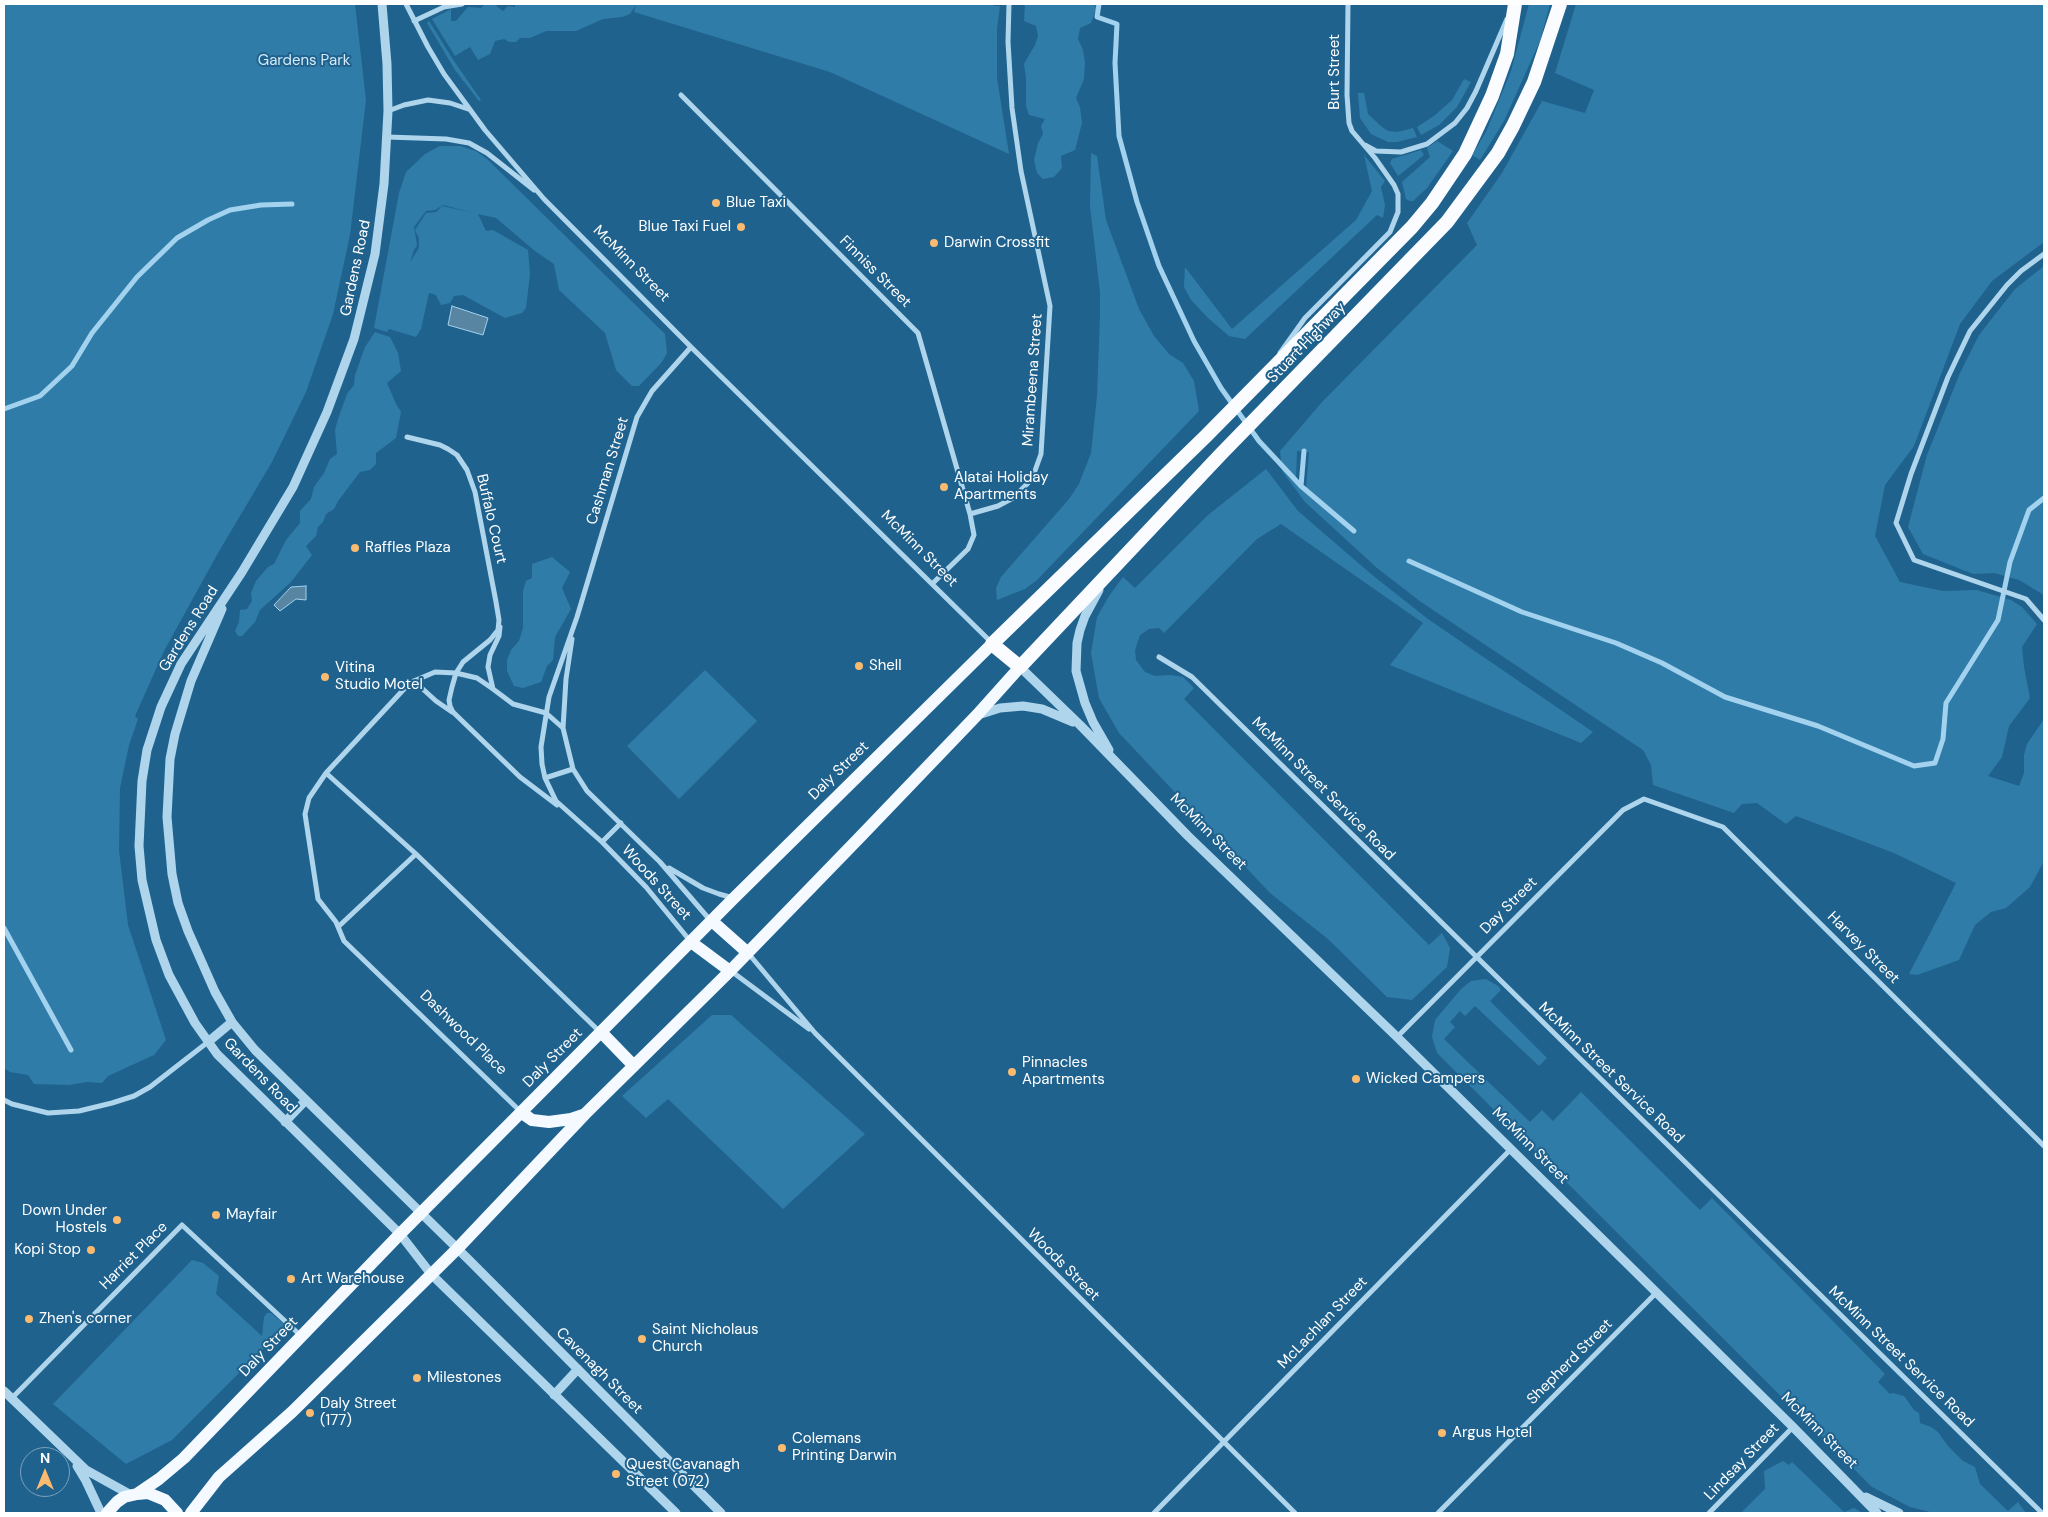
<!DOCTYPE html>
<style>
body{margin:0}
#map{position:relative;width:2048px;height:1517px;overflow:hidden;background:#20628e;font-family:"DM Sans",sans-serif}
canvas{display:block}
.frame{position:absolute;inset:0;border:5px solid #fff;pointer-events:none}
.north{position:absolute;left:20px;top:1447px;width:50px;height:50px;box-sizing:border-box;background:#20628e;border:1px solid #79a1bb;border-radius:50%;rotate:0deg;font-size:14px;font-weight:700;line-height:20px;text-align:center;color:#fff}
.north::after{content:'';display:block;margin:auto;width:18px;height:22px;background:#faba6f;clip-path:polygon(50% 0,100% 100%,50% 72%,0 100%)}
</style>
<div id="map">
<canvas width="2048" height="1517"></canvas>
<div class="frame"></div>
<div class="north">N</div>
</div>
<script>
const c = document.querySelector('canvas').getContext('2d');
c.lineJoin = 'round';
function fill(path, color) {
  c.fillStyle = color;
  c.fill(path, 'evenodd');
}
function poly(rows) {
  const path = new Path2D();
  for (const r of rows) {
    path.moveTo(r[0], r[1]);
    for (let i = 2; i < r.length; i += 2) path.lineTo(r[i], r[i + 1]);
  }
  return path;
}
function trace(path, color, width, dash) {
  c.strokeStyle = color;
  c.lineWidth = width;
  c.lineCap = dash ? 'butt' : 'round';
  c.setLineDash(dash || []);
  c.stroke(path);
}
function drawText(font, color, halo, rows, align = 'center') {
  c.font = font + ' "DM Sans",sans-serif';
  c.lineWidth = 4;
  c.setLineDash([]);
  c.textBaseline = 'middle';
  c.strokeStyle = halo;
  c.fillStyle = color;
  for (const [text, x, y, turn = 0] of rows) {
    c.save();
    c.translate(x, y);
    c.rotate((+turn || 0) * Math.PI / 180);
    c.textAlign = isNaN(turn) ? turn : align;
    if (halo) c.strokeText(text, 0, 0);
    c.fillText(text, 0, 0);
    c.restore();
  }
}
fill(poly([
 [4,4,355,4,366,100,350,235,333,314,306,392,272,462,218,553,164,651,135,716,138,719,129,745,120,788,119,850,128,925,166,1040,154,1055,108,1076,102,1083,87,1082,69,1085,34,1084,28,1075,10,1072,4,1068],
 [485,4,494,4,503,11,508,6,515,7,515,4,993,4,994,6,1000,6,997,29,997,78,1009,154,830,72,634,12,636,5,630,14,622,17,603,19,576,31,546,31,530,38,520,38,516,42,509,42,504,39,495,41,490,54,478,60,470,47,455,56,432,19,451,9,451,21,456,21,468,7,481,8],
 [1025,4,1095,4,1096,9,1091,23,1080,28,1078,39,1083,50,1085,62,1084,79,1076,98,1080,107,1082,123,1075,150,1061,156,1062,168,1054,177,1043,179,1037,173,1034,160,1038,143,1043,134,1041,126,1045,119,1029,115,1026,106,1026,78,1024,64,1035,45,1038,36,1036,26,1024,21],
 [1529,4,1550,4,1540,41,1504,121,1480,160,1472,155,1486,132,1511,71],
 [1576,4,2044,4,2044,242,1992,281,1960,324,1914,446,1885,485,1875,536,1900,582,1943,591,1977,590,2011,600,2022,607,2037,624,2022,647,2024,667,2030,698,2009,726,2002,757,1988,776,2019,786,2024,773,2024,755,2027,744,2044,719,2044,861,2030,887,2006,908,1991,912,1975,925,1959,960,1917,975,1909,974,1956,883,1894,853,1796,816,1786,824,1757,803,1742,804,1734,813,1653,785,1651,765,1643,750,1421,602,1377,568,1305,502,1282,471,1280,451,1323,401,1477,245,1467,223,1502,173,1542,101,1585,113,1594,90,1555,73],
 [1297,451,1309,452,1306,490,1296,480],
 [429,21,452,58,481,100,479,101,455,70,427,23],
 [1464,79,1471,82,1457,107,1439,125,1421,135,1417,127,1434,116,1452,100],
 [1358,93,1364,93,1368,114,1382,127,1388,131,1397,132,1413,128,1417,137,1397,142,1388,142,1371,134,1360,118],
 [1437,141,1453,151,1427,188,1413,201,1410,201,1406,199,1402,182,1430,157,1427,148],
 [440,146,460,146,476,151,487,159,665,334,667,353,662,362,639,386,632,386,616,370,605,333,559,290,554,264,535,251,496,218,478,214,486,231,493,230,528,250,530,274,526,308,522,313,505,318,463,295,454,296,450,303,441,305,436,295,429,293,421,329,416,337,389,329,387,332,374,328,399,193,406,172,425,154],
 [443,205,474,213,442,206,436,212,426,213,415,230,419,238,419,248,410,262,414,250,417,245,414,227,426,211,435,210],
 [1421,150,1424,155,1398,176,1390,163,1392,159],
 [1091,153,1097,156,1106,220,1139,309,1154,336,1169,354,1183,363,1194,381,1199,411,1037,580,1025,589,997,600,996,588,1001,577,1069,499,1079,484,1091,453,1097,396,1100,316,1100,292,1090,206],
 [1364,155,1385,181,1381,187,1385,205,1383,218,1377,215,1245,339,1229,336,1208,318,1191,300,1184,287,1185,267,1232,329,1356,220,1372,191],
 [2044,266,2044,595,2019,580,1994,573,1973,574,1923,554,1908,527,1927,455,1960,373,1979,335,2015,289],
 [375,332,390,337,398,353,401,371,387,383,396,404,401,412,396,438,376,453,376,464,370,470,360,472,338,501,334,509,326,514,323,522,318,527,316,536,306,546,312,555,291,582,260,610,255,622,242,636,238,636,235,631,239,622,240,610,247,609,252,601,251,593,256,581,268,567,274,564,286,540,300,523,300,511,311,499,314,487,324,473,330,459,337,454,335,430,338,419,347,394,354,385,355,375,365,347],
 [1266,469,1298,511,1371,574,1428,619,1593,732,1581,743,1390,665,1423,623,1281,524,1257,539,1164,633,1159,628,1149,629,1140,635,1135,650,1136,660,1145,672,1155,676,1171,675,1183,677,1194,688,1184,699,1429,945,1442,933,1450,948,1447,967,1412,1000,1387,997,1328,939,1270,893,1119,733,1099,698,1091,653,1097,617,1109,596,1123,577,1135,588,1208,515],
 [552,557,570,572,562,588,571,609,555,637,553,660,547,666,541,682,523,688,514,686,507,671,507,660,511,650,519,641,523,628,523,591,526,581,532,578,532,564],
 [705,670,757,721,679,799,627,746],
 [1486,979,1498,986,1501,990,1490,1001,1547,1058,1539,1066,1475,1006,1465,1016,1460,1011,1450,1022,1455,1027,1444,1039,1530,1122,1542,1110,1553,1121,1581,1092,1700,1210,1712,1198,1885,1374,1878,1382,1890,1394,1893,1393,1904,1396,1914,1410,1919,1413,1920,1423,1931,1427,1938,1432,1948,1446,1963,1461,1975,1467,1980,1484,2008,1511,2018,1502,2026,1513,1934,1513,1910,1507,1872,1487,1437,1053,1432,1037,1435,1020,1461,989,1471,981],
 [712,1015,731,1015,865,1134,783,1209,668,1099,646,1118,622,1096],
 [192,1260,203,1263,219,1276,216,1294,262,1336,264,1317,267,1313,271,1313,286,1326,172,1440,126,1464,53,1404],
 [1783,1461,1789,1465,1792,1462,1844,1512,1854,1508,1862,1513,1741,1513,1765,1489,1764,1471]
]), '#307ca9');
const water = poly([
 [452,306,488,318,483,335,448,325,452,306],
 [306,586,306,600,296,599,280,611,274,605,291,587,306,586]
]);
fill(water, '#5785a2');
trace(water, '#a2d2ee', 1);
trace(poly([
 [1099,4,1097,17,1117,24,1115,63,1119,136,1137,202,1159,266,1194,341,1221,388,1259,441,1301,486,1354,531],
 [4,409,40,396,72,366,92,333,137,277,177,238,208,220,230,210,261,205,292,204],
 [1301,486,1304,451],
 [1409,561,1522,612,1616,643,1662,663,1725,697,1818,726,1914,766,1935,763,1943,739,1946,703,1998,620,2010,562,2029,510,2044,498],
 [4,928,71,1050]
]), '#a2d2ee', 5);
trace(poly([
 [406,4,428,47,444,74,485,130,544,199,691,347,991,642],
 [414,21,444,7,462,4],
 [681,95,918,333,970,514],
 [388,111,404,105,428,100,450,103,468,109],
 [387,137,446,139,469,143,487,153,534,190],
 [1365,145,1376,151,1401,152,1427,144,1455,123,1467,108,1476,91,1507,19],
 [2044,254,2021,271,2007,285,1970,331,1948,377,1911,474,1896,523,1914,560,2026,599,2044,620],
 [1280,353,1305,318,1390,232,1398,212,1398,194,1394,185,1375,158,1352,131,1349,123,1347,95,1348,4],
 [407,437,440,445,448,449,457,455,467,470,475,492,496,602,499,620,498,630,490,640,463,662,456,673,452,687,449,700,450,706,453,712,520,777,557,805],
 [932,584,968,549,974,535,970,514,998,506,1013,498,1032,479,1041,454,1050,306,1021,171,1012,108,1008,42,1009,4],
 [500,627,499,636,490,655,488,667,493,689,513,704,546,713,563,728],
 [572,639,566,679,563,728,573,769,587,791,660,862,710,920],
 [1159,657,1192,677,2042,1513],
 [414,681,436,701,452,712],
 [493,689,477,678,456,673,435,672,414,681,405,688,326,773,309,798,305,814,318,899,336,922,344,941,521,1112],
 [326,773,416,854,600,1032],
 [545,778,573,769],
 [602,842,621,823],
 [669,868,703,888,719,894,733,898],
 [338,927,416,854],
 [691,942,646,887,602,842,556,801,545,778,542,764,541,747,549,697,577,617,637,417,652,391,691,347],
 [748,953,815,1033,1295,1513],
 [731,971,809,1029],
 [1397,1037,1623,810,1644,799,1723,827,2044,1146],
 [4,1100,12,1104,48,1113,79,1111,112,1103,134,1096,150,1087,208,1042],
 [11,1399,182,1225,300,1335],
 [1154,1513,1510,1150],
 [1438,1513,1656,1293],
 [1709,1513,1793,1427]
]), '#aed5ec', 5);
trace(poly([
 [382,4,387,64,388,111,384,184,375,254,354,339,327,412,293,487,242,572,181,664,161,707,147,750,142,781,139,846,142,880,156,940,169,975,195,1023,217,1054,400,1234,431,1274,676,1513],
 [1099,590,1085,616,1080,630,1077,643,1076,671,1085,703,1093,722,1109,750],
 [222,609,191,681,175,734,170,759,167,817,172,874,178,903,188,931,215,992,232,1022,255,1050,469,1260,721,1513],
 [1020,667,1080,725,1188,836,1397,1037,1793,1427,1877,1513],
 [978,715,1000,708,1023,706,1042,709,1073,722],
 [208,1042,232,1022],
 [285,1122,306,1100],
 [4,1391,86,1470,131,1495],
 [554,1395,578,1369],
 [77,1466,86,1481,101,1513],
 [1866,1497,1899,1513]
]), '#aed5ec', 9);
trace(poly([
 [712,921,748,953],
 [691,942,730,971],
 [601,1032,634,1066],
 [522,1113,532,1120,549,1122,571,1119,583,1115],
 [137,1494,159,1479,184,1458,400,1234,734,898,992,644],
 [107,1513,117,1502,124,1497,137,1494,148,1493,165,1500,177,1513],
 [191,1513,219,1477,292,1412,457,1249,585,1114,730,971,861,836,977,715,1020,667]
]), '#f4faff', 12);
trace(poly([
 [1515,4,1507,54,1492,96,1465,154,1432,203,1412,227,1206,436,992,644,1020,667,1221,454,1447,222,1498,153,1513,126,1534,82,1560,4]
]), '#fafcff', 14);
for (const [x, y, r, color] of [
 [716,203,5,"#faba6f"],
 [741,227,5,"#faba6f"],
 [934,243,5,"#faba6f"],
 [944,487,5,"#faba6f"],
 [355,548,5,"#faba6f"],
 [859,666,5,"#faba6f"],
 [325,677,5,"#faba6f"],
 [1012,1072,5,"#faba6f"],
 [1356,1079,5,"#faba6f"],
 [216,1215,5,"#faba6f"],
 [117,1220,5,"#faba6f"],
 [91,1250,5,"#faba6f"],
 [291,1279,5,"#faba6f"],
 [29,1319,5,"#faba6f"],
 [642,1339,5,"#faba6f"],
 [417,1378,5,"#faba6f"],
 [310,1413,5,"#faba6f"],
 [1442,1433,5,"#faba6f"],
 [782,1448,5,"#faba6f"],
 [616,1474,5,"#faba6f"]
]) {
  const dot = new Path2D();
  dot.arc(x, y, r, 0, 2 * Math.PI);
  c.fillStyle = color;
  c.fill(dot);
  trace(dot, '#20628e', 2);
}
drawText('15px', '#d3ebf9', '#20628e', [
 ["Gardens Park",304,61]
]);
drawText('15px', '#fff', '#20628e', [
 ["Burt Street",1335,72,-90],
 ["McMinn Street",631,264,45],
 ["Gardens Road",356,268,-78],
 ["Finniss Street",875,272,45],
 ["Stuart Highway",1307,343,-46],
 ["Mirambeena Street",1033,380,-86],
 ["Cashman Street",608,471,-73],
 ["Buffalo Court",491,519,77],
 ["McMinn Street",919,549,45],
 ["Gardens Road",189,629,-58],
 ["Daly Street",839,771,-44],
 ["McMinn Street Service Road",1323,789,45],
 ["McMinn Street",1208,832,45],
 ["Woods Street",656,883,48],
 ["Day Street",1509,906,-45],
 ["Harvey Street",1863,948,45],
 ["Dashwood Place",463,1033,44],
 ["Daly Street",553,1058,-45],
 ["McMinn Street Service Road",1611,1073,44],
 ["Gardens Road",260,1076,46],
 ["McMinn Street",1530,1146,45],
 ["Harriet Place",134,1256,-45],
 ["Woods Street",1063,1265,45],
 ["McLachlan Street",1323,1323,-46],
 ["Daly Street",269,1347,-46],
 ["McMinn Street Service Road",1901,1357,44],
 ["Shepherd Street",1570,1362,-45],
 ["Cavenagh Street",599,1371,45],
 ["McMinn Street",1819,1431,45],
 ["Lindsay Street",1742,1462,-46]
]);
drawText('15px', '#fff', '#20628e', [
 ["Blue Taxi",726,203],
 ["Blue Taxi Fuel",731,227,"right"],
 ["Darwin Crossfit",944,243],
 ["Alatai Holiday",954,478],
 ["Apartments",954,495],
 ["Raffles Plaza",365,548],
 ["Shell",869,666],
 ["Vitina",335,668],
 ["Studio Motel",335,685],
 ["Pinnacles",1022,1063],
 ["Apartments",1022,1080],
 ["Wicked Campers",1366,1079],
 ["Down Under",107,1211,"right"],
 ["Hostels",107,1228,"right"],
 ["Mayfair",226,1215],
 ["Kopi Stop",81,1250,"right"],
 ["Art Warehouse",301,1279],
 ["Zhen's corner",39,1319],
 ["Saint Nicholaus",652,1330],
 ["Church",652,1347],
 ["Milestones",427,1378],
 ["Daly Street",320,1404],
 ["(177)",320,1421],
 ["Argus Hotel",1452,1433],
 ["Colemans",792,1439],
 ["Printing Darwin",792,1456],
 ["Quest Cavanagh",626,1465],
 ["Street (072)",626,1482]
], 'left');
</script>
